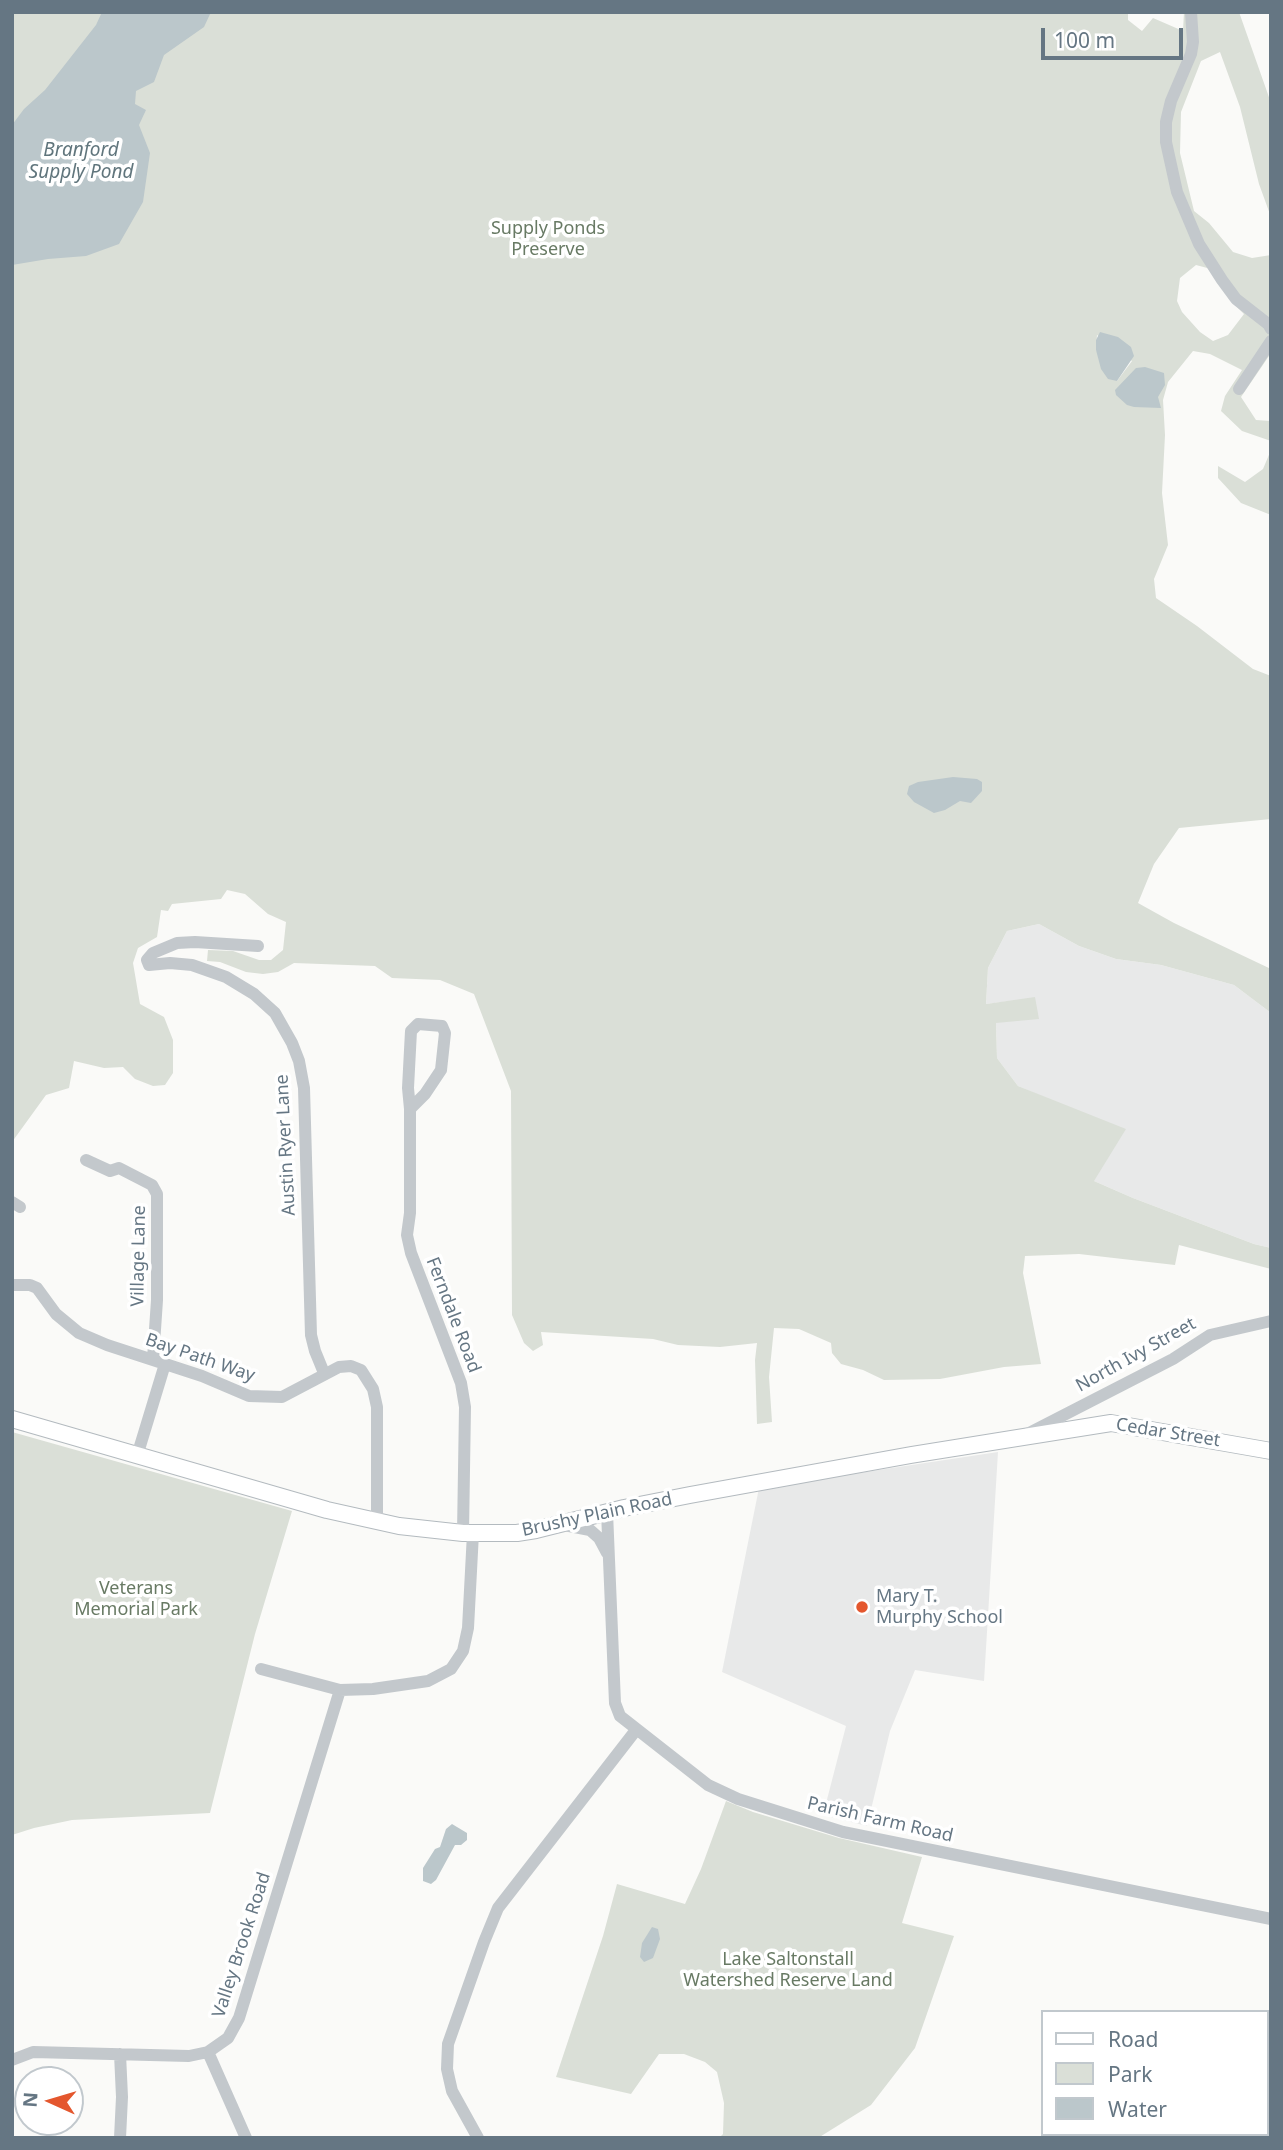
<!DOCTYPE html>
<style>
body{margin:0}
#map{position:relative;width:1283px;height:2150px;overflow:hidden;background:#fafaf8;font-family:"Noto Sans",sans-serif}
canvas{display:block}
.frame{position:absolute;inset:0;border:14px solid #657683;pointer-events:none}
.legend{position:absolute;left:1041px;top:2010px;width:228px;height:126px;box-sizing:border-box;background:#fff;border:2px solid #c1c8cd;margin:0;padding:9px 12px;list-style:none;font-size:21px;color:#657683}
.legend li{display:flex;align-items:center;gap:14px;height:35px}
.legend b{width:35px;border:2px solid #c1c8cd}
.north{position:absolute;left:14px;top:2066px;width:70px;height:70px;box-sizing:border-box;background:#fff;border:2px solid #c1c8cd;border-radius:50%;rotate:274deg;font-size:19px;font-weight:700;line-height:28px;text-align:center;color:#657683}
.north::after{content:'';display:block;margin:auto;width:24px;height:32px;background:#e4572e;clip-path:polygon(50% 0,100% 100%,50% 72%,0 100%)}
.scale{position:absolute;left:1041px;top:28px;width:142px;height:32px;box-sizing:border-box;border:4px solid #657683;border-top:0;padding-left:9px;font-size:21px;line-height:24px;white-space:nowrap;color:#657683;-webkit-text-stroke:5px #fff;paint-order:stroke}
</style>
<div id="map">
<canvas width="1283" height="2150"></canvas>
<div class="frame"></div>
<ul class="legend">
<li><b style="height:9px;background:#fff"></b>Road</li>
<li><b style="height:19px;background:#dadfd7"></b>Park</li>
<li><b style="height:19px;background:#bbc7cb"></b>Water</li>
</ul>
<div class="north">N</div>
<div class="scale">100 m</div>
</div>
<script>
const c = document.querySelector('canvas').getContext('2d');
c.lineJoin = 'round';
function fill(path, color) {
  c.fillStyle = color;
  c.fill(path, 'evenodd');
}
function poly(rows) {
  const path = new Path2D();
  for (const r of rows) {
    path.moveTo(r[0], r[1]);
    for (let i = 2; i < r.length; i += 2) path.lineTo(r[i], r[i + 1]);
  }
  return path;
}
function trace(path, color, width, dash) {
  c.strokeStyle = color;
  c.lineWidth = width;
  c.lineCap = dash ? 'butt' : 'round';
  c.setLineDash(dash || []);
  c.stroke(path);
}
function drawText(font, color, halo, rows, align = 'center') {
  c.font = font + ' "Noto Sans",sans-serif';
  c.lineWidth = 7;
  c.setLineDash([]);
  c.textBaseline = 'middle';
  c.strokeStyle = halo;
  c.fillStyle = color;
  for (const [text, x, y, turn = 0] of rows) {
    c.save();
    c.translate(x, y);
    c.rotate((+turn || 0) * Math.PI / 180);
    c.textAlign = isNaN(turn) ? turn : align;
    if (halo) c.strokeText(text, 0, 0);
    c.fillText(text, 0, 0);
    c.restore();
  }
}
fill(poly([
 [1039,924,1079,946,1116,959,1161,965,1234,985,1271,1013,1271,1248,1254,1244,1133,1198,1094,1181,1062,1105,1018,1086,997,1058,996,1023,1035,998,986,1004,988,968,1007,931],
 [998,1452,984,1681,915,1670,890,1731,867,1826,823,1815,846,1726,722,1672,759,1488]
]), '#e8e9e9');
fill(poly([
 [12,12,1128,12,1128,20,1142,31,1153,18,1183,31,1184,12,1239,12,1271,103,1271,217,1259,184,1240,107,1220,52,1201,61,1181,112,1180,153,1194,211,1209,223,1233,252,1252,258,1271,255,1271,353,1241,397,1256,420,1271,421,1271,441,1242,431,1221,411,1225,396,1242,370,1210,354,1193,351,1168,382,1163,400,1165,435,1162,493,1168,545,1154,579,1156,598,1197,626,1253,669,1271,676,1271,819,1179,828,1154,864,1138,903,1174,923,1271,969,1271,1013,1234,985,1161,965,1116,959,1079,946,1039,924,1007,931,988,968,986,1004,1035,997,1039,1019,996,1023,997,1058,1018,1086,1126,1129,1094,1181,1133,1198,1254,1244,1271,1248,1271,1269,1179,1245,1175,1265,1079,1254,1025,1256,1023,1273,1041,1364,1004,1367,940,1379,884,1380,863,1370,841,1364,832,1353,831,1343,799,1329,774,1328,769,1377,772,1422,757,1424,755,1360,757,1343,720,1347,678,1345,653,1339,541,1332,543,1345,533,1351,524,1343,512,1315,511,1091,474,994,440,980,392,978,375,966,294,963,278,972,263,974,246,972,220,962,207,961,208,950,233,951,259,960,271,960,283,950,286,922,268,914,245,894,227,890,221,899,172,904,168,911,161,910,157,937,138,948,133,963,140,1004,164,1017,173,1040,173,1073,165,1085,153,1086,135,1079,123,1067,104,1068,74,1061,69,1088,46,1095,12,1142],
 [1196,265,1211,269,1235,305,1244,314,1228,335,1213,341,1200,332,1182,312,1177,301,1180,278],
 [1097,335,1132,361,1117,381,1096,350],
 [1271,450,1271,515,1241,503,1218,478,1218,466,1245,482,1263,469],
 [12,1432,292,1511,255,1634,210,1813,72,1820,34,1828,12,1835],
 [726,1801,753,1812,839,1838,922,1857,902,1923,954,1936,915,2048,871,2105,818,2138,719,2138,723,2134,724,2103,717,2072,705,2062,684,2054,659,2054,631,2094,556,2077,603,1936,617,1884,685,1904,701,1869]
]), '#dadfd7');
fill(poly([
 [102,12,211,12,204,27,164,55,154,82,136,91,135,104,146,110,139,125,150,153,143,202,119,244,86,256,48,259,12,265,12,125,24,109,45,90,96,25],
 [1100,332,1118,337,1131,347,1134,356,1117,381,1108,379,1101,369,1096,350,1096,340],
 [1145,367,1164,373,1165,385,1158,397,1161,408,1134,407,1127,405,1116,395,1115,390,1136,368],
 [953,777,977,779,982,782,982,791,971,803,960,801,945,810,934,813,914,802,907,794,909,786,918,782],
 [452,1824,467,1833,467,1840,461,1845,455,1845,436,1880,431,1884,423,1881,423,1868,435,1849,440,1847,446,1829],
 [652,1927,658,1929,660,1939,653,1958,644,1962,640,1957,642,1943]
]), '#bbc7cb');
const secondary = poly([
 [12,1419,327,1510,399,1526,463,1533,517,1533,536,1530,624,1508,690,1495,911,1455,1111,1423,1271,1451]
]);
trace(secondary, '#b3babf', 18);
trace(poly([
 [1191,12,1193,42,1191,54,1171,101,1166,122,1166,142,1177,192,1199,244,1222,280,1236,299,1268,324,1271,329],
 [1239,389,1271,341],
 [258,946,195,942,177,943,153,953,147,960,149,965,170,963,192,965,226,977,254,994,275,1013,292,1043,299,1061,304,1088,311,1335,315,1351,324,1373],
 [418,1024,442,1026,445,1033,441,1070,425,1094,410,1109,408,1088,411,1031,418,1024],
 [410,1109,410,1213,407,1235,411,1253,461,1383,465,1407,463,1533],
 [86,1160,110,1171,119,1168,152,1185,157,1194,157,1300,153,1359],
 [12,1202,20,1207],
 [12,1285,30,1285,37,1288,56,1314,79,1333,107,1345,202,1376,249,1396,282,1397,339,1367,351,1366,361,1370,373,1389,377,1407,377,1522],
 [1029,1433,1173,1359,1210,1335,1271,1321],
 [137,1456,165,1364],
 [607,1512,615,1703,620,1716,708,1785,738,1799,843,1832,1271,1919],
 [564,1525,590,1530,599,1538,607,1553],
 [261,1669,340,1690,373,1689,428,1681,451,1669,463,1651,468,1628,473,1533],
 [208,2052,246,2138],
 [12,2060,33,2052,189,2056,208,2052,228,2038,239,2018,340,1690],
 [120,2138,122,2097,120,2054],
 [478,2138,452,2091,447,2069,448,2044,484,1942,498,1908,636,1730]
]), '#c3c8cc', 12);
trace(secondary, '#fff', 16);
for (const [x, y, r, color] of [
 [862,1607,7,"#e4572e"]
]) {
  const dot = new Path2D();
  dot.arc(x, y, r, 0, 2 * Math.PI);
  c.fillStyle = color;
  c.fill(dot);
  trace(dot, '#fff', 2.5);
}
drawText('18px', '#687a64', '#fff', [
 ["Supply Ponds",548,229],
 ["Preserve",548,250],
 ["Veterans",136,1589],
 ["Memorial Park",136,1610],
 ["Lake Saltonstall",788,1960],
 ["Watershed Reserve Land",788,1981]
]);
drawText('18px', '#657683', '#fff', [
 ["Austin Ryer Lane",286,1145,-93],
 ["Village Lane",139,1256,-89],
 ["Ferndale Road",453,1315,69],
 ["North Ivy Street",1136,1355,-29],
 ["Bay Path Way",200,1358,19],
 ["Cedar Street",1168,1433,9],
 ["Brushy Plain Road",597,1515,-12],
 ["Parish Farm Road",880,1820,13],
 ["Valley Brook Road",242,1945,-72]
]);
drawText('18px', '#657683', '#fff', [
 ["Mary T.",876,1597],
 ["Murphy School",876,1618]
], 'left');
drawText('italic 19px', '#60757c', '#fff', [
 ["Branford",81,151],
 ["Supply Pond",81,173]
]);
</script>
